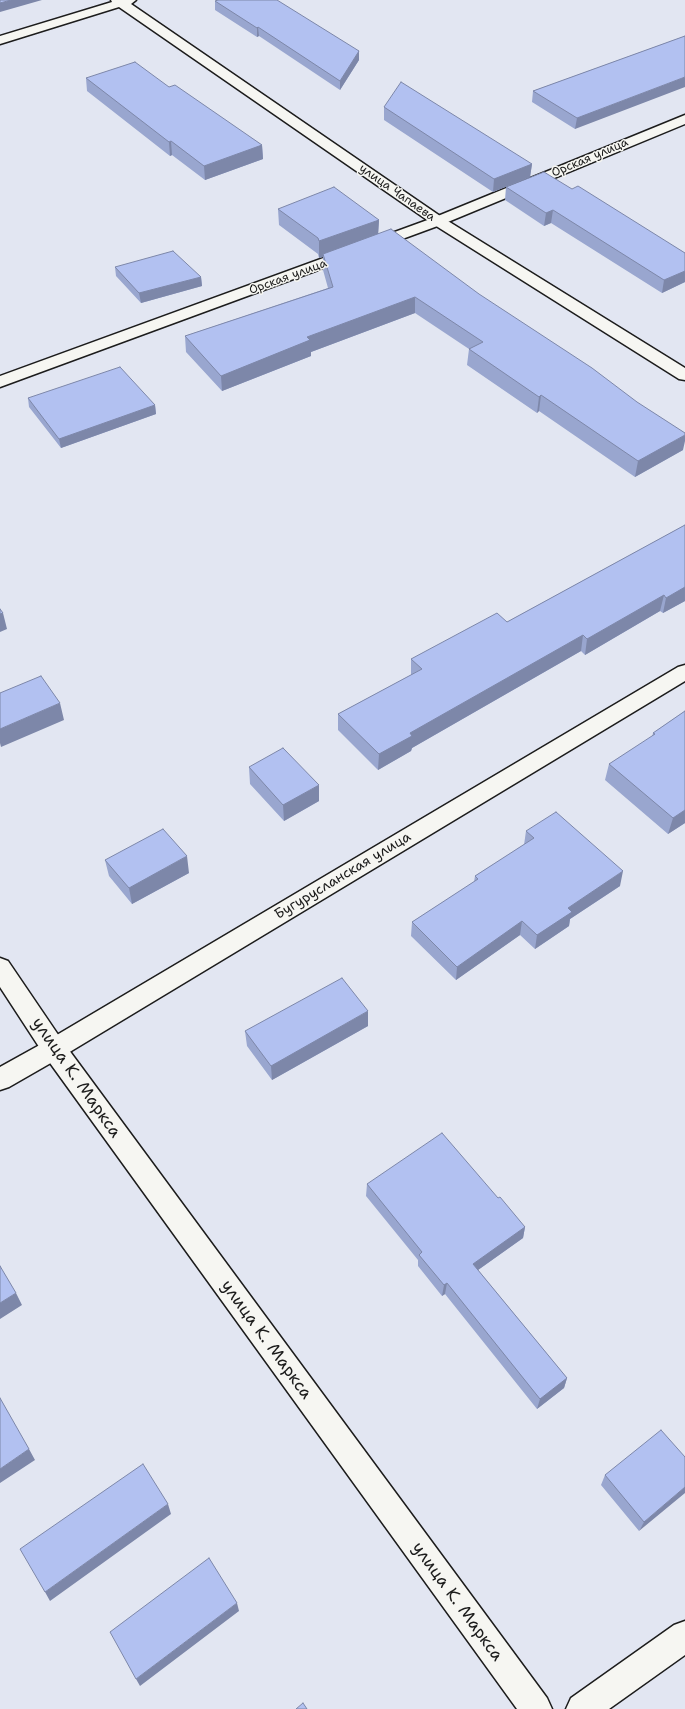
<!DOCTYPE html>
<meta charset="utf-8">
<style>
body{margin:0}
canvas{display:block;background:#e2e6f2}
</style>
<canvas width="685" height="1709"></canvas>
<script>
const c = document.querySelector('canvas').getContext('2d');
c.lineJoin = 'round';
function poly(rows) {
  const path = new Path2D();
  for (const r of rows) {
    path.moveTo(r[0], r[1]);
    for (let i = 2; i < r.length; i += 2) path.lineTo(r[i], r[i + 1]);
  }
  return path;
}
function trace(path, color, width, dash) {
  c.strokeStyle = color;
  c.lineWidth = width;
  c.lineCap = dash ? 'butt' : 'round';
  c.setLineDash(dash || []);
  c.stroke(path);
}
function fill(path, color) {
  c.fillStyle = color;
  c.fill(path, 'evenodd');
}
function drawText(font, color, halo, rows, align = 'center') {
  c.font = font + ' "Shantell Sans",sans-serif';
  c.lineWidth = 3;
  c.setLineDash([]);
  c.textBaseline = 'middle';
  c.strokeStyle = halo;
  c.fillStyle = color;
  for (const [text, x, y, turn = 0] of rows) {
    c.save();
    c.translate(x, y);
    c.rotate((+turn || 0) * Math.PI / 180);
    c.textAlign = isNaN(turn) ? turn : align;
    if (halo) c.strokeText(text, 0, 0);
    c.fillText(text, 0, 0);
    c.restore();
  }
}
const minor = poly([
 [111,0,136,0,131,4,443,218,685,368,685,380,679,379,433,224,119,7,0,44,0,36,112,2,111,0],
 [685,665,685,681,63,1056,9,1087,0,1090,0,1067,45,1042,678,667,685,665],
 [685,1621,685,1655,609,1709,566,1709,571,1698,674,1625,685,1621]
]);
const tertiary = poly([
 [685,115,685,124,443,224,0,387,0,376,433,218,685,115]
]);
const secondary = poly([
 [0,958,8,961,63,1042,547,1698,552,1709,517,1709,45,1056,0,987,0,958]
]);
trace(minor, '#1c1c1c', 3);
trace(tertiary, '#1c1c1c', 3);
trace(secondary, '#1c1c1c', 3);
fill(minor, '#f6f6f2');
fill(tertiary, '#f6f6f2');
fill(secondary, '#f6f6f2');
fill(poly([
 [215,1,359,51,359,60,340,90,259,36,257,37,215,10],
 [685,36,575,129,532,102,533,91],
 [86,78,169,87,262,145,263,159,205,180,172,155,170,156,87,91],
 [384,107,532,164,530,177,493,192,384,120],
 [506,187,572,189,685,253,685,282,662,293,551,223,544,226,505,200],
 [278,209,379,220,378,234,683,450,635,477,539,411,537,413,467,365,469,349,415,313,311,352,311,356,222,391,186,352,185,336,328,288,323,270,323,257,319,258,318,254,279,225],
 [115,267,201,277,202,286,141,303,116,276],
 [28,398,155,405,156,414,61,448,29,407],
 [685,525,685,601,663,613,660,611,585,655,581,651,412,748,411,751,378,770,338,730,338,714,411,675,411,659,507,622],
 [685,711,685,823,668,834,605,780,609,764,652,737,653,733],
 [249,767,319,801,284,821,250,784],
 [526,831,620,886,570,919,569,926,535,949,520,935,456,980,411,936,412,922,474,882,475,876,524,845],
 [105,860,189,873,132,904,109,876],
 [368,1026,272,1080,247,1046,245,1031],
 [367,1184,525,1227,523,1238,478,1270,567,1378,564,1388,537,1409,445,1294,442,1296,418,1266,418,1260,366,1196],
 [685,1457,639,1531,601,1485,605,1475]
]), '#99a6cf');
fill(poly([
 [11,0,42,0,0,12,0,3],
 [258,27,259,36,257,37,257,28],
 [359,51,359,60,340,90,340,81],
 [685,77,685,87,575,129,577,118],
 [171,141,172,155,170,156,169,142],
 [262,145,263,159,205,180,204,166],
 [532,164,530,177,493,192,494,179],
 [553,210,551,223,544,226,546,213],
 [379,220,378,236,323,254,323,257,319,258,319,241],
 [685,271,685,282,662,293,664,280],
 [201,277,202,286,141,303,139,293],
 [415,297,415,313,311,352,311,356,222,391,221,376,307,337],
 [541,395,539,411,537,413,539,397],
 [155,405,156,414,61,448,59,439],
 [685,435,685,441,683,450,635,477,638,461],
 [685,587,685,601,663,613,666,598],
 [664,595,660,611,585,655,587,639],
 [3,613,7,629,0,632,0,614],
 [583,635,581,651,412,748,411,751,378,770,379,754,410,733],
 [60,703,64,720,1,747,0,743,0,729],
 [319,785,319,801,284,821,283,805],
 [685,810,685,823,668,834,673,818],
 [187,856,189,873,132,904,129,888],
 [623,871,620,886,570,919,569,926,535,949,537,935,568,908],
 [522,921,520,935,456,980,457,967],
 [368,1011,368,1026,272,1080,271,1066],
 [525,1227,523,1238,471,1275,473,1264],
 [447,1283,445,1294,442,1296,444,1285],
 [16,1293,22,1305,0,1319,0,1303],
 [567,1378,564,1388,537,1409,540,1399],
 [29,1449,35,1460,0,1483,0,1469],
 [685,1487,685,1493,639,1531,644,1522],
 [168,1504,171,1514,50,1601,45,1592],
 [237,1603,239,1611,140,1686,136,1679]
]), '#7d87a9');
const building = poly([
 [0,0,11,0,0,3,0,0],
 [218,0,277,0,359,51,340,81,258,27,257,28,215,1,218,0],
 [685,36,685,77,577,118,533,91,685,36],
 [135,62,169,87,175,85,262,145,204,166,171,141,169,142,86,78,135,62],
 [401,82,532,164,494,179,384,107,401,82],
 [544,172,572,189,578,186,685,253,685,271,664,280,553,210,546,213,506,187,544,172],
 [334,187,379,220,319,241,318,238,278,209,334,187],
 [391,229,479,294,592,368,637,402,685,433,685,435,638,461,541,395,539,397,469,349,483,342,415,297,307,337,310,340,221,376,185,336,333,287,323,254,391,229],
 [173,251,201,277,139,293,115,267,173,251],
 [120,367,155,405,59,439,28,398,120,367],
 [685,525,685,587,666,598,664,595,587,639,583,635,410,733,412,736,379,754,338,714,422,669,411,659,497,613,507,622,685,525],
 [0,609,3,613,0,614,0,609],
 [41,676,60,703,0,729,0,693,41,676],
 [685,711,685,810,673,818,609,764,655,734,653,733,685,711],
 [283,748,319,785,283,805,249,767,283,748],
 [556,812,623,871,568,908,572,912,537,935,522,921,457,967,412,922,478,879,475,876,534,838,526,831,556,812],
 [163,829,187,856,129,888,105,860,163,829],
 [342,978,368,1011,271,1066,245,1031,342,978],
 [442,1133,498,1198,500,1197,525,1227,473,1264,567,1378,540,1399,447,1283,444,1285,419,1255,422,1252,367,1184,442,1133],
 [0,1266,16,1293,0,1303,0,1266],
 [0,1398,29,1449,0,1469,0,1398],
 [661,1430,685,1457,685,1487,644,1522,605,1475,661,1430],
 [143,1464,168,1504,45,1592,20,1549,143,1464],
 [209,1558,237,1603,136,1679,110,1632,209,1558],
 [303,1703,307,1709,296,1709,303,1703]
]);
fill(building, '#b2c1f1');
trace(building, '#7d87a9', 1);
drawText('12px', '#1c1c1c', '#f6f6f2', [
 ["Орская улица",590,158,-23],
 ["улица Чапаева",397,193,35],
 ["Орская улица",288,277,-20]
]);
drawText('14px', '#1c1c1c', '#f6f6f2', [
 ["Бугурусланская улица",343,876,-31]
]);
drawText('17px', '#1c1c1c', '#f6f6f2', [
 ["улица К. Маркса",76,1078,55],
 ["улица К. Маркса",266,1340,54],
 ["улица К. Маркса",457,1602,54]
]);
</script>
